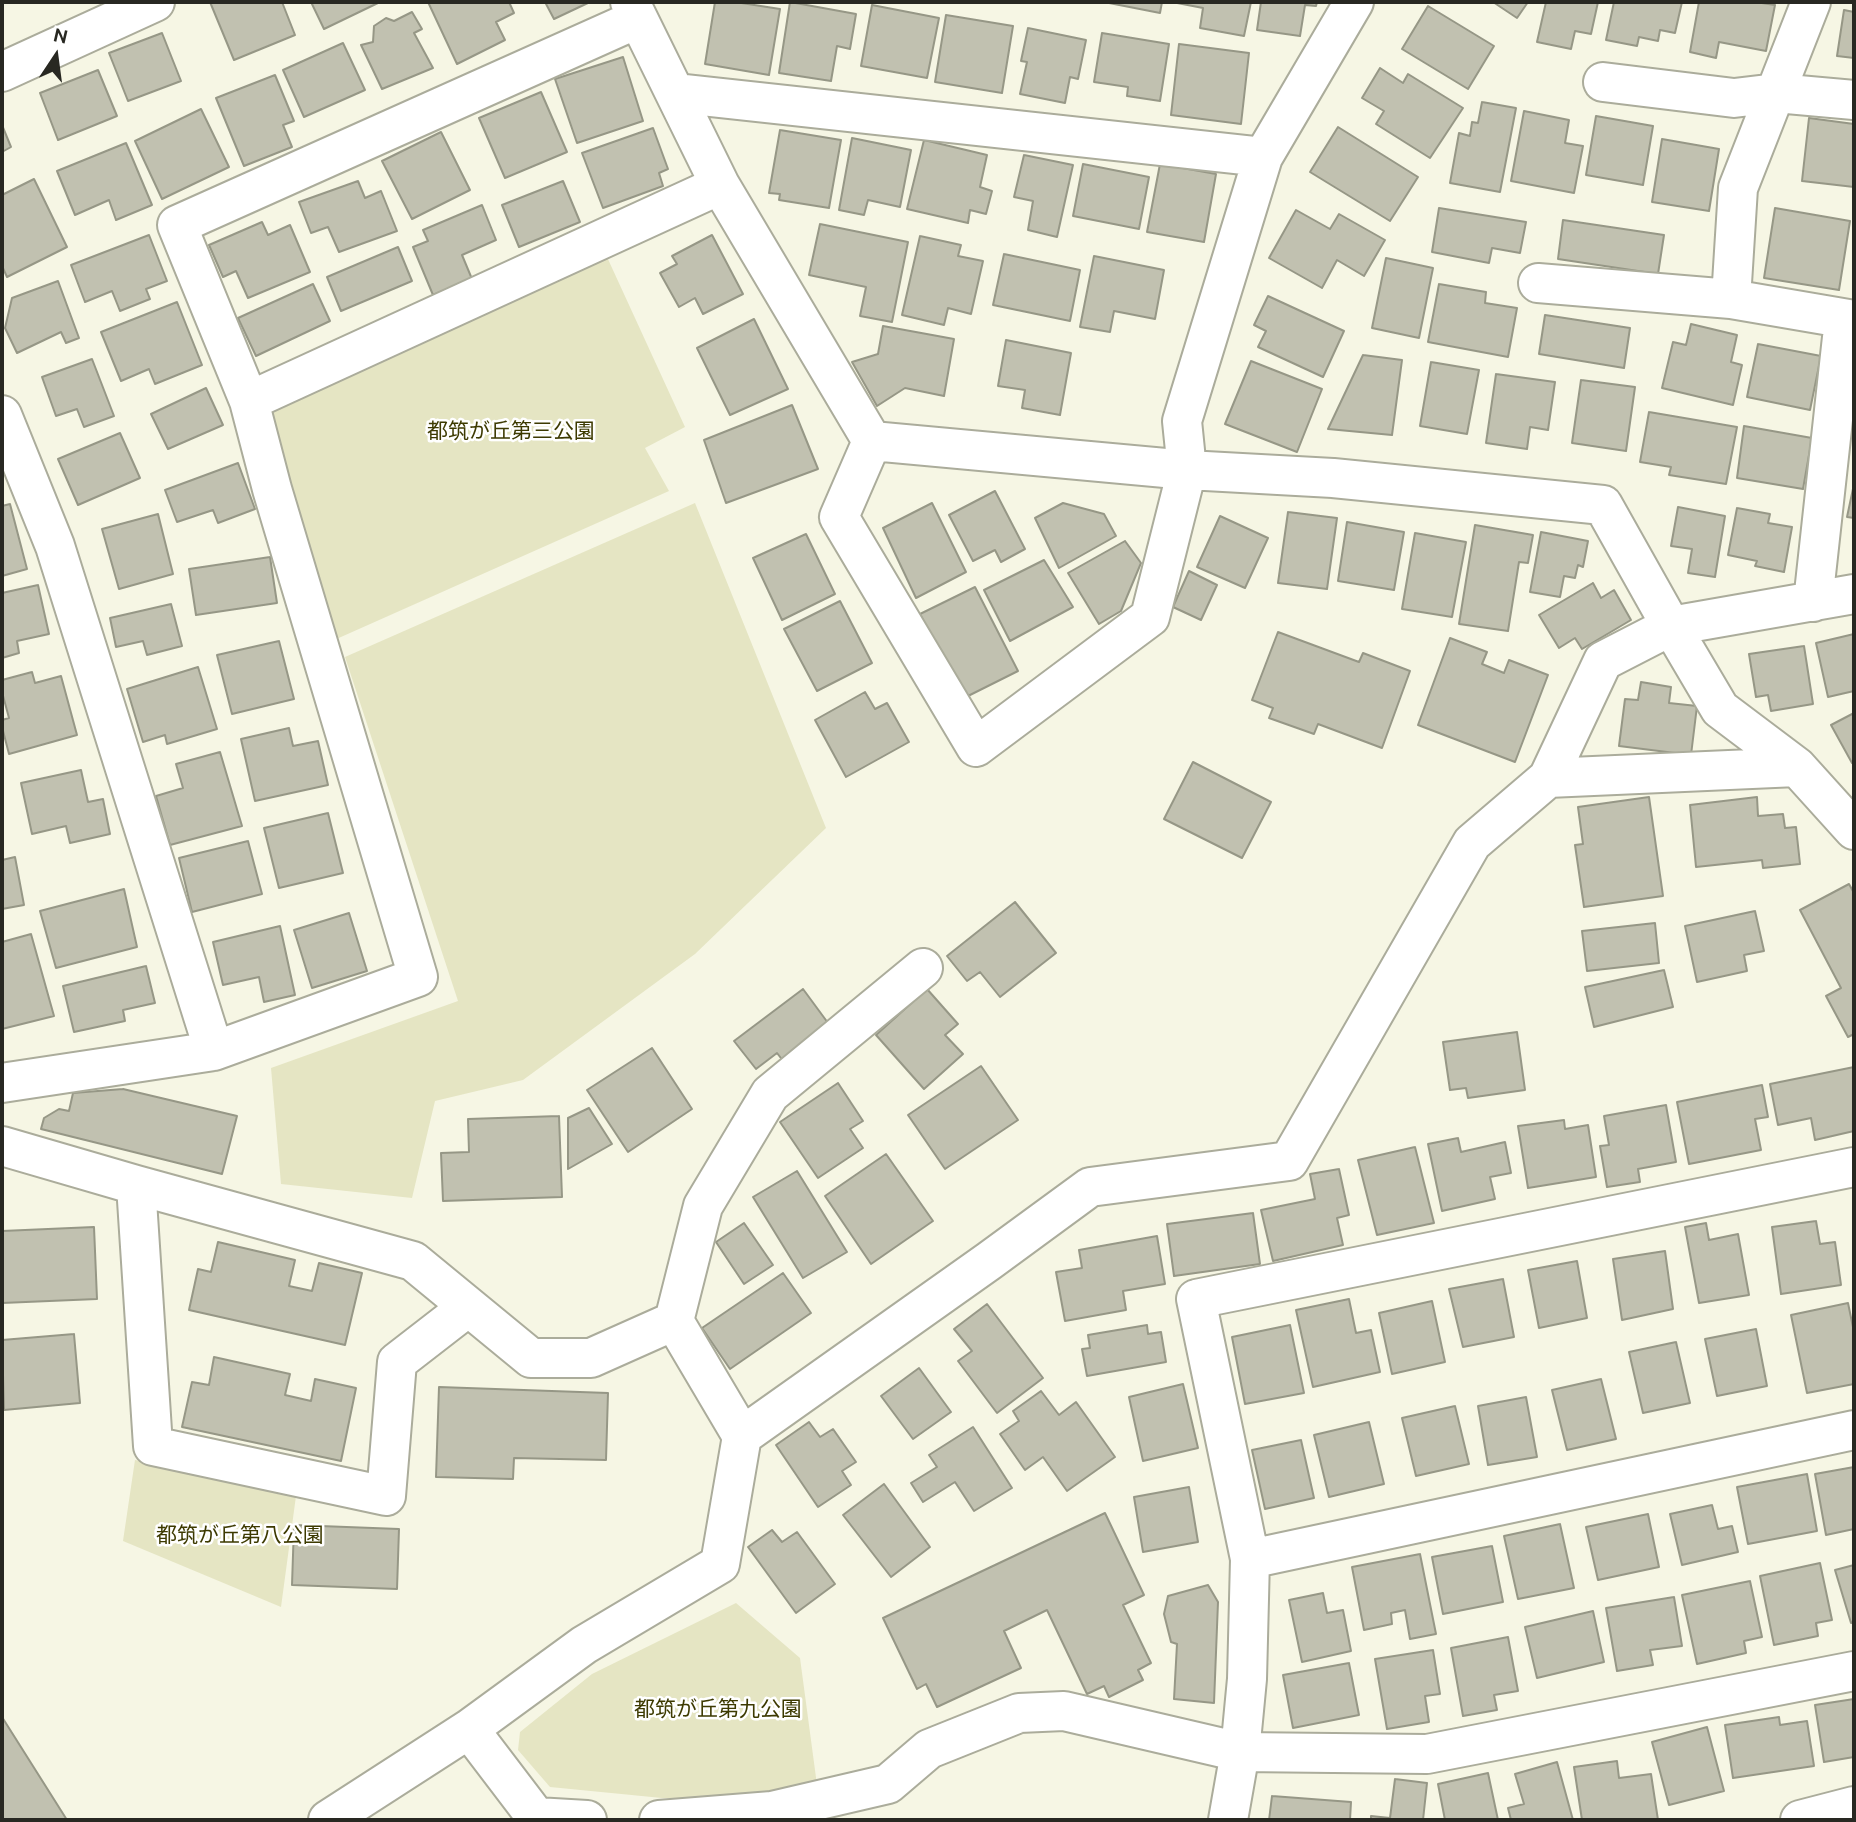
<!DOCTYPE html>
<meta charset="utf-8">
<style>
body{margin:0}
#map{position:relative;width:1856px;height:1822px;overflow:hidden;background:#f6f6e4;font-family:Ubuntu,sans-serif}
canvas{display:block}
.frame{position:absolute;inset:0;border:4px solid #282822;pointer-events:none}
.north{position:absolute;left:21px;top:21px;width:70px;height:70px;-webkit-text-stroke:5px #fff;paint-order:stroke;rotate:13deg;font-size:19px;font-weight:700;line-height:28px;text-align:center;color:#282822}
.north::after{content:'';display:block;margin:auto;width:24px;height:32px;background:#282822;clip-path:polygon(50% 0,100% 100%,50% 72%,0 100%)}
</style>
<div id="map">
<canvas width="1856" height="1822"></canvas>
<div class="frame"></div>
<div class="north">N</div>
</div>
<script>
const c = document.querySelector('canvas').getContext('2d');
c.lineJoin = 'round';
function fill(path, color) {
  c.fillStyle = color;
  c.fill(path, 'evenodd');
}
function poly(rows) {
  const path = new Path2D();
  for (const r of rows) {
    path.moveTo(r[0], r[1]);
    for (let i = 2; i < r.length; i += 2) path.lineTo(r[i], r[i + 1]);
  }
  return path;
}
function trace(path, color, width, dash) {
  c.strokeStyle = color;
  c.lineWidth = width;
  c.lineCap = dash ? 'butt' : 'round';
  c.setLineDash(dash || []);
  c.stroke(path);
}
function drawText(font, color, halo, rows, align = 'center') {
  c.font = font + ' Ubuntu,"Noto Sans JP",sans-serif';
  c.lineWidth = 5;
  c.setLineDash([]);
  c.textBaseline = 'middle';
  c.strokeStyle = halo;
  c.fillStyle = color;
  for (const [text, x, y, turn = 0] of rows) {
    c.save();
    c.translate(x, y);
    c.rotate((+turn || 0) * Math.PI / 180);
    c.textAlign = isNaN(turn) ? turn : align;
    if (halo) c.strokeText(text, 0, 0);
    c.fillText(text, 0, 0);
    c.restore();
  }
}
fill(poly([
 [607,257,685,427,645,448,669,491,332,641,261,412],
 [695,503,826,828,695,954,523,1080,435,1101,412,1198,281,1184,271,1068,458,1001,345,657],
 [135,1460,296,1496,281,1607,123,1541],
 [736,1603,800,1658,817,1785,710,1798,662,1798,550,1787,518,1750,520,1732,592,1674]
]), '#e5e5c3');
const building = poly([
 [210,2,282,2,295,35,234,60,210,2],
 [311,2,380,2,324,29,311,2],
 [428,2,509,2,514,13,496,22,505,40,457,64,428,2],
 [545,2,590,2,554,19,545,2],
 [715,2,735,2,780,9,769,75,705,64,715,2],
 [790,2,856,14,850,49,837,46,831,81,779,73,790,2],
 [1104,2,1162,2,1160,13,1104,2],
 [1172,2,1251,2,1244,36,1200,28,1203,8,1172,2],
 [1261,2,1317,2,1316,6,1305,5,1300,36,1257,30,1261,2],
 [1493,2,1528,2,1517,18,1493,2],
 [1546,2,1598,2,1591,34,1575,31,1571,49,1537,42,1546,2],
 [1614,2,1682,2,1675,33,1660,30,1658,41,1639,37,1637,46,1606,40,1614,2],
 [1699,2,1755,2,1775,5,1766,51,1719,42,1716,58,1690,52,1699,2],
 [872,5,939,18,927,78,861,66,872,5],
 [1428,6,1494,46,1468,89,1402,49,1428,6],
 [1844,10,1854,12,1854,58,1837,56,1844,10],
 [412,12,422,29,414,33,433,68,382,89,361,45,373,42,374,26,386,18,394,21,412,12],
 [946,15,1013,26,1002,93,935,82,946,15],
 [1028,28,1086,40,1078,79,1070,77,1065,103,1020,94,1027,62,1021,61,1028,28],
 [162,33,181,81,128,101,109,53,162,33],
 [1102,33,1169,44,1160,101,1127,96,1128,87,1094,82,1102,33],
 [343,43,365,90,304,117,283,70,343,43],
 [1179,44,1249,53,1241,124,1171,115,1179,44],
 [623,57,643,121,577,143,555,79,623,57],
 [1380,68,1403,83,1408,74,1463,108,1430,158,1376,124,1384,111,1362,98,1380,68],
 [98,70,117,116,58,140,40,93,98,70],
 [275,75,294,121,283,125,292,147,244,166,216,98,275,75],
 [541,92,567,152,505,178,479,118,541,92],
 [1482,102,1516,108,1500,192,1450,183,1459,133,1470,136,1472,122,1478,123,1482,102],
 [201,109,229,167,162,199,135,141,201,109],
 [1524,111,1569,120,1565,143,1583,146,1574,193,1511,181,1524,111],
 [1596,116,1653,126,1643,185,1586,175,1596,116],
 [1809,118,1854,124,1854,187,1802,181,1809,118],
 [2,125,11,147,2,152,2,125],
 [1338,127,1418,177,1390,221,1310,172,1338,127],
 [653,128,668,169,659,173,663,186,603,208,582,153,653,128],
 [780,130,841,140,829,208,779,200,780,194,769,193,780,130],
 [441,132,470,190,412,219,382,161,441,132],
 [852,138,911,150,900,207,868,200,864,215,839,210,852,138],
 [1662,139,1719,149,1709,211,1652,202,1662,139],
 [924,140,987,155,980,187,992,191,986,214,970,210,968,223,907,209,924,140],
 [126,143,152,205,116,220,109,200,75,215,57,171,126,143],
 [1024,155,1073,165,1057,237,1028,230,1033,201,1014,197,1024,155],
 [1083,164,1149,177,1139,229,1073,216,1083,164],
 [1160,164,1216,174,1204,242,1147,232,1160,164],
 [34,179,67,247,7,277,2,266,2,195,34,179],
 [358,181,365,198,381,191,397,231,339,252,328,227,311,233,299,202,358,181],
 [563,181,580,222,519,247,502,205,563,181],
 [482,205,496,240,462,255,472,279,433,295,413,247,428,241,423,230,482,205],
 [1439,208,1526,222,1520,253,1492,248,1489,263,1432,252,1439,208],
 [1775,208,1850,221,1839,290,1764,278,1775,208],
 [1296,210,1330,229,1339,214,1385,240,1364,276,1337,260,1322,288,1269,258,1296,210],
 [1563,220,1664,235,1658,274,1558,259,1563,220],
 [262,222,268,235,290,225,310,272,248,298,236,271,223,277,209,245,262,222],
 [820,224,908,242,892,322,860,316,866,287,809,275,820,224],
 [149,235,167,281,146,289,150,299,120,311,112,291,85,302,71,265,149,235],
 [712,235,743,294,703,314,695,298,679,307,660,273,677,264,672,256,712,235],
 [920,236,961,245,958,256,983,261,971,314,948,308,944,325,902,315,920,236],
 [398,247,412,281,341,311,327,277,398,247],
 [1004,254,1080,270,1070,321,993,305,1004,254],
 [1094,256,1164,270,1155,319,1114,311,1110,332,1080,327,1094,256],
 [1386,258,1433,268,1419,338,1372,328,1386,258],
 [58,281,79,338,66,343,61,332,17,353,5,328,12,298,58,281],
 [313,284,330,321,256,356,238,318,313,284],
 [1439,284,1486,292,1485,303,1517,308,1508,357,1428,342,1439,284],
 [1268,296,1344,331,1323,377,1258,347,1266,331,1254,325,1268,296],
 [177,302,202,365,155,384,149,369,121,381,101,332,177,302],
 [1545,315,1630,328,1624,368,1539,354,1545,315],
 [754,319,788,389,730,415,697,348,754,319],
 [1691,324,1737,335,1731,362,1742,365,1733,405,1662,388,1673,342,1686,345,1691,324],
 [883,326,954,339,944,396,905,388,877,406,852,362,878,354,883,326],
 [1006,340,1071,353,1060,415,1022,408,1025,390,998,386,1006,340],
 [1758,344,1821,356,1810,410,1747,397,1758,344],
 [1363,355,1402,360,1392,435,1328,429,1363,355],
 [92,359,114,416,84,427,77,409,56,416,42,377,92,359],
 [1251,361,1322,389,1297,452,1225,424,1251,361],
 [1431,362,1479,370,1467,434,1420,426,1431,362],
 [1496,374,1555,382,1548,430,1530,427,1527,449,1486,443,1496,374],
 [1581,380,1635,387,1626,451,1572,443,1581,380],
 [206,388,223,425,168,449,151,414,206,388],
 [792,405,818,469,726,503,704,440,792,405],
 [1649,412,1737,427,1726,484,1669,475,1671,467,1640,462,1649,412],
 [1744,426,1812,438,1803,489,1737,478,1744,426],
 [120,433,140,478,78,505,58,459,120,433],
 [238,463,255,509,218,523,213,510,177,522,165,490,238,463],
 [1854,484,1854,518,1847,517,1854,484],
 [995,491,1025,549,1001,562,995,550,973,561,949,515,995,491],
 [932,503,966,572,916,598,883,528,932,503],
 [1063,503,1104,514,1116,536,1059,568,1035,518,1063,503],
 [10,504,27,569,2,576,2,506,10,504],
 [1678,507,1725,516,1715,577,1688,573,1692,549,1671,546,1678,507],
 [1737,508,1770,514,1768,523,1792,527,1784,572,1755,566,1757,561,1728,555,1737,508],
 [1288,512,1337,518,1327,589,1278,583,1288,512],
 [158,514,173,574,119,589,102,529,158,514],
 [1220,516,1268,538,1245,588,1197,567,1220,516],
 [1347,522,1404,532,1394,590,1338,581,1347,522],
 [1475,525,1533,535,1528,563,1519,562,1508,631,1459,624,1475,525],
 [1541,532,1588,541,1583,567,1578,565,1575,578,1564,576,1560,597,1530,592,1541,532],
 [1415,533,1466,542,1452,617,1402,609,1415,533],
 [806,534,835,594,782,620,753,558,806,534],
 [1125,541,1141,563,1121,611,1099,624,1068,573,1125,541],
 [270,557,277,603,196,615,189,569,270,557],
 [1044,560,1073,607,1010,641,984,590,1044,560],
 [1189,571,1217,585,1201,620,1173,607,1189,571],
 [1593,583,1601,598,1614,590,1631,620,1582,649,1575,638,1559,648,1539,615,1593,583],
 [38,585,49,634,17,641,19,653,2,658,2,593,38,585],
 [975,587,1018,671,962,699,920,614,975,587],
 [840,601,872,663,817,691,784,629,840,601],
 [171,604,182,646,147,655,143,641,116,647,110,618,171,604],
 [1278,632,1359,662,1363,653,1410,671,1382,748,1318,724,1314,734,1269,718,1273,708,1252,700,1278,632],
 [1854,634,1854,691,1828,697,1816,643,1854,634],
 [1450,638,1487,652,1482,664,1504,673,1509,660,1548,675,1515,762,1418,725,1450,638],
 [279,641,294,699,232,714,217,655,279,641],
 [1804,646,1813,704,1771,711,1768,695,1756,697,1749,654,1804,646],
 [198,667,217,729,167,744,165,735,143,742,127,689,198,667],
 [32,672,35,683,61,676,77,735,9,754,2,727,2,720,9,718,2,692,2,680,32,672],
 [1641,682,1671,687,1669,703,1697,706,1691,755,1619,746,1625,699,1638,700,1641,682],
 [865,692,875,709,887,703,909,742,846,777,815,720,865,692],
 [1854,713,1854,761,1852,763,1831,725,1854,713],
 [289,728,293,746,318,741,328,785,255,801,241,739,289,728],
 [220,752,242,826,170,845,156,796,183,788,176,764,220,752],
 [1193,762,1271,802,1242,858,1164,819,1193,762],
 [81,770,88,802,103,799,110,834,70,843,66,826,32,834,21,783,81,770],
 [1649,797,1663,896,1584,907,1575,845,1583,844,1578,807,1649,797],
 [1757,797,1758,816,1783,814,1785,828,1796,827,1800,864,1763,868,1762,860,1696,867,1690,805,1757,797],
 [328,813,343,873,279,888,264,828,328,813],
 [248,841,262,894,192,912,179,858,248,841],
 [15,857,24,905,2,909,2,860,15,857],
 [1849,884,1854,893,1854,1034,1848,1037,1826,996,1841,988,1800,910,1849,884],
 [124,889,137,947,56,968,40,911,124,889],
 [1015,902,1056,953,1000,997,980,972,967,981,947,956,1015,902],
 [1755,911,1764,951,1744,955,1747,971,1697,982,1685,926,1755,911],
 [349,913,367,971,312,988,294,930,349,913],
 [1655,923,1659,963,1587,971,1582,931,1655,923],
 [280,926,295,995,264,1002,259,977,223,985,213,942,280,926],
 [31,934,54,1016,2,1029,2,942,31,934],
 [146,966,155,1003,123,1010,125,1021,74,1032,63,986,146,966],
 [1664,970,1673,1007,1594,1027,1585,987,1664,970],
 [803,989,831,1027,784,1062,777,1053,756,1069,734,1041,803,989],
 [927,989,958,1024,945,1035,963,1054,924,1089,876,1035,927,989],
 [1517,1032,1525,1090,1468,1098,1466,1088,1450,1090,1443,1042,1517,1032],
 [652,1048,692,1109,628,1152,587,1090,652,1048],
 [981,1066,1018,1120,945,1169,908,1115,981,1066],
 [1854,1067,1854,1131,1815,1140,1811,1118,1778,1125,1770,1084,1854,1067],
 [838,1083,863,1121,850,1129,863,1148,818,1178,780,1122,838,1083],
 [1762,1085,1768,1117,1755,1119,1761,1150,1689,1164,1677,1102,1762,1085],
 [123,1089,237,1116,222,1174,41,1129,44,1118,59,1109,69,1111,73,1093,123,1089],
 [1666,1105,1676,1162,1638,1169,1640,1182,1607,1187,1600,1146,1609,1145,1604,1116,1666,1105],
 [589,1108,612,1144,568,1169,568,1118,589,1108],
 [559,1116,562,1197,443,1201,441,1153,469,1152,468,1119,559,1116],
 [1564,1120,1565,1129,1588,1125,1596,1177,1528,1188,1518,1126,1564,1120],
 [1458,1138,1461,1152,1505,1142,1511,1173,1490,1177,1495,1199,1442,1211,1428,1144,1458,1138],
 [1415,1147,1434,1223,1377,1235,1358,1160,1415,1147],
 [886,1154,933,1221,871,1264,825,1196,886,1154],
 [1339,1169,1349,1215,1337,1218,1343,1245,1273,1261,1261,1210,1315,1199,1310,1174,1339,1169],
 [797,1171,847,1252,803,1278,753,1197,797,1171],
 [1253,1213,1260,1264,1174,1276,1167,1224,1253,1213],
 [1816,1221,1820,1244,1835,1242,1841,1285,1781,1294,1772,1227,1816,1221],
 [744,1223,773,1265,744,1284,716,1242,744,1223],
 [1706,1223,1709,1240,1738,1234,1749,1295,1699,1303,1685,1227,1706,1223],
 [94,1227,97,1299,2,1303,2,1231,94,1227],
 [1157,1236,1165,1284,1123,1291,1126,1310,1065,1321,1056,1272,1082,1268,1079,1250,1157,1236],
 [218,1242,295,1260,289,1286,312,1291,319,1263,362,1273,345,1345,189,1310,198,1269,211,1272,218,1242],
 [1665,1251,1673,1309,1622,1320,1613,1259,1665,1251],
 [1577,1261,1587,1318,1539,1328,1528,1270,1577,1261],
 [783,1273,811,1313,730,1369,702,1328,783,1273],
 [1503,1279,1514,1337,1463,1347,1449,1289,1503,1279],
 [1349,1299,1356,1333,1371,1330,1380,1372,1313,1387,1296,1310,1349,1299],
 [1432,1301,1445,1362,1392,1374,1379,1313,1432,1301],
 [1848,1303,1854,1332,1854,1384,1807,1393,1791,1315,1848,1303],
 [987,1304,1043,1378,997,1413,958,1361,972,1351,954,1329,987,1304],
 [1147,1325,1148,1334,1161,1332,1166,1362,1087,1376,1082,1349,1090,1348,1088,1335,1147,1325],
 [1290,1325,1304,1393,1245,1404,1232,1337,1290,1325],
 [1756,1329,1767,1386,1717,1396,1705,1339,1756,1329],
 [74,1334,80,1403,4,1410,2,1340,74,1334],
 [1676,1342,1690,1403,1643,1413,1629,1352,1676,1342],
 [214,1357,290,1374,285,1395,311,1401,315,1379,356,1388,341,1461,182,1427,192,1382,209,1385,214,1357],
 [919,1368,951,1412,913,1439,881,1396,919,1368],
 [1601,1379,1616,1439,1567,1450,1552,1390,1601,1379],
 [1183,1384,1198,1448,1143,1461,1129,1397,1183,1384],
 [439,1387,608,1393,606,1460,514,1458,513,1479,436,1477,439,1387],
 [1041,1391,1059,1415,1076,1402,1115,1457,1067,1491,1043,1457,1025,1470,1000,1434,1019,1421,1013,1411,1041,1391],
 [1526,1397,1537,1457,1488,1465,1478,1406,1526,1397],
 [1455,1406,1469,1464,1416,1476,1402,1418,1455,1406],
 [809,1422,820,1437,833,1429,856,1462,842,1471,851,1485,818,1507,776,1445,809,1422],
 [1369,1422,1384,1484,1329,1497,1314,1435,1369,1422],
 [973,1427,1012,1488,974,1511,955,1482,923,1502,911,1483,937,1467,929,1455,973,1427],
 [1301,1440,1314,1498,1265,1509,1252,1450,1301,1440],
 [1854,1467,1854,1529,1826,1535,1815,1474,1854,1467],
 [1807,1474,1817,1531,1748,1544,1737,1487,1807,1474],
 [884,1484,930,1547,891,1577,843,1515,884,1484],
 [1189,1487,1198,1542,1143,1552,1134,1497,1189,1487],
 [1712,1505,1718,1529,1732,1526,1738,1552,1682,1565,1670,1514,1712,1505],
 [1105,1513,1144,1595,1123,1605,1151,1663,1138,1670,1143,1680,1109,1697,1104,1686,1087,1694,1047,1610,1004,1631,1021,1668,937,1707,926,1684,917,1689,883,1618,1105,1513],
 [1648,1514,1659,1567,1598,1580,1586,1527,1648,1514],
 [1560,1524,1574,1588,1518,1599,1504,1536,1560,1524],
 [294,1525,399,1529,397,1589,292,1585,294,1525],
 [772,1530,782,1542,797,1532,835,1584,796,1613,748,1547,772,1530],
 [1492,1546,1503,1602,1443,1614,1432,1557,1492,1546],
 [1420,1554,1436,1634,1410,1639,1405,1610,1391,1613,1392,1624,1364,1630,1352,1567,1420,1554],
 [1820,1563,1832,1620,1816,1623,1818,1636,1774,1645,1760,1576,1820,1563],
 [1854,1565,1854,1622,1851,1623,1835,1570,1854,1565],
 [1750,1581,1762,1637,1744,1641,1746,1653,1697,1664,1682,1595,1750,1581],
 [1208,1585,1218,1602,1214,1703,1174,1699,1177,1644,1171,1642,1164,1614,1168,1596,1208,1585],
 [1323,1593,1327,1613,1343,1610,1351,1651,1302,1662,1289,1600,1323,1593],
 [1674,1597,1682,1646,1650,1650,1653,1665,1617,1671,1606,1608,1674,1597],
 [1593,1611,1604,1662,1537,1678,1525,1627,1593,1611],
 [1508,1637,1518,1691,1494,1695,1497,1710,1463,1716,1451,1648,1508,1637],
 [1433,1650,1440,1694,1425,1696,1429,1722,1387,1729,1375,1659,1433,1650],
 [1349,1663,1359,1715,1293,1728,1283,1675,1349,1663],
 [1854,1699,1854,1757,1824,1762,1815,1705,1854,1699],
 [2,1717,67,1820,2,1820,2,1717],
 [1779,1717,1780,1725,1807,1721,1814,1766,1733,1778,1725,1725,1779,1717],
 [1707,1727,1724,1791,1669,1805,1652,1742,1707,1727],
 [1617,1761,1619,1778,1651,1774,1658,1820,1582,1820,1574,1767,1617,1761],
 [1557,1762,1573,1820,1511,1820,1508,1808,1524,1804,1515,1774,1557,1762],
 [1488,1773,1498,1820,1445,1820,1438,1784,1488,1773],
 [1395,1779,1427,1783,1423,1820,1371,1820,1371,1816,1390,1818,1395,1779],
 [1272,1796,1351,1802,1350,1820,1269,1820,1272,1796]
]);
fill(building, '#c1c1b0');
trace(building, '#969786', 2);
const minor = poly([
 [630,2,720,185,872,441,1187,470,1333,478,1603,505,1671,626,1720,709,1797,767,1854,830],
 [2,72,155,2],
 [1603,82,1734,98,1776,93,1854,100],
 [675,93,1263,157],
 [1538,283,1731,299,1854,320],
 [1731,299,1738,188,1811,2],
 [249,401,720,185],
 [2,415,55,546,214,1051],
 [872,441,839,517,976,747,1150,617,1187,470,1182,421,1263,157,1354,2],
 [1813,602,1844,319],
 [1548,778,1797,767],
 [2,1083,214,1051,418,977,272,489,249,401,177,225,637,19],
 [2,1146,136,1185,413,1261,531,1358,591,1358,674,1321],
 [136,1185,153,1446,386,1496,397,1362,468,1307],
 [742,1436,674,1321,703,1206,770,1094,923,968],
 [1250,1559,1854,1430],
 [469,1729,584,1645,720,1564,742,1436,989,1261,1090,1187,1289,1161,1472,843,1548,778,1603,661,1671,626,1854,594],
 [328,1820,469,1729,536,1817,587,1820],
 [659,1820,772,1811,888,1784,929,1749,1019,1713,1064,1711,1240,1752,1427,1754,1854,1671],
 [1228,1820,1240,1752,1247,1679,1250,1559,1196,1299,1854,1167],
 [1800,1820,1854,1806]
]);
trace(minor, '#abac9b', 42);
trace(minor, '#fff', 38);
drawText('21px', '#3d3a01', '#fff', [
 ["都筑が丘第三公園",511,431],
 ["都筑が丘第八公園",240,1535],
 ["都筑が丘第九公園",718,1709]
]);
</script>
